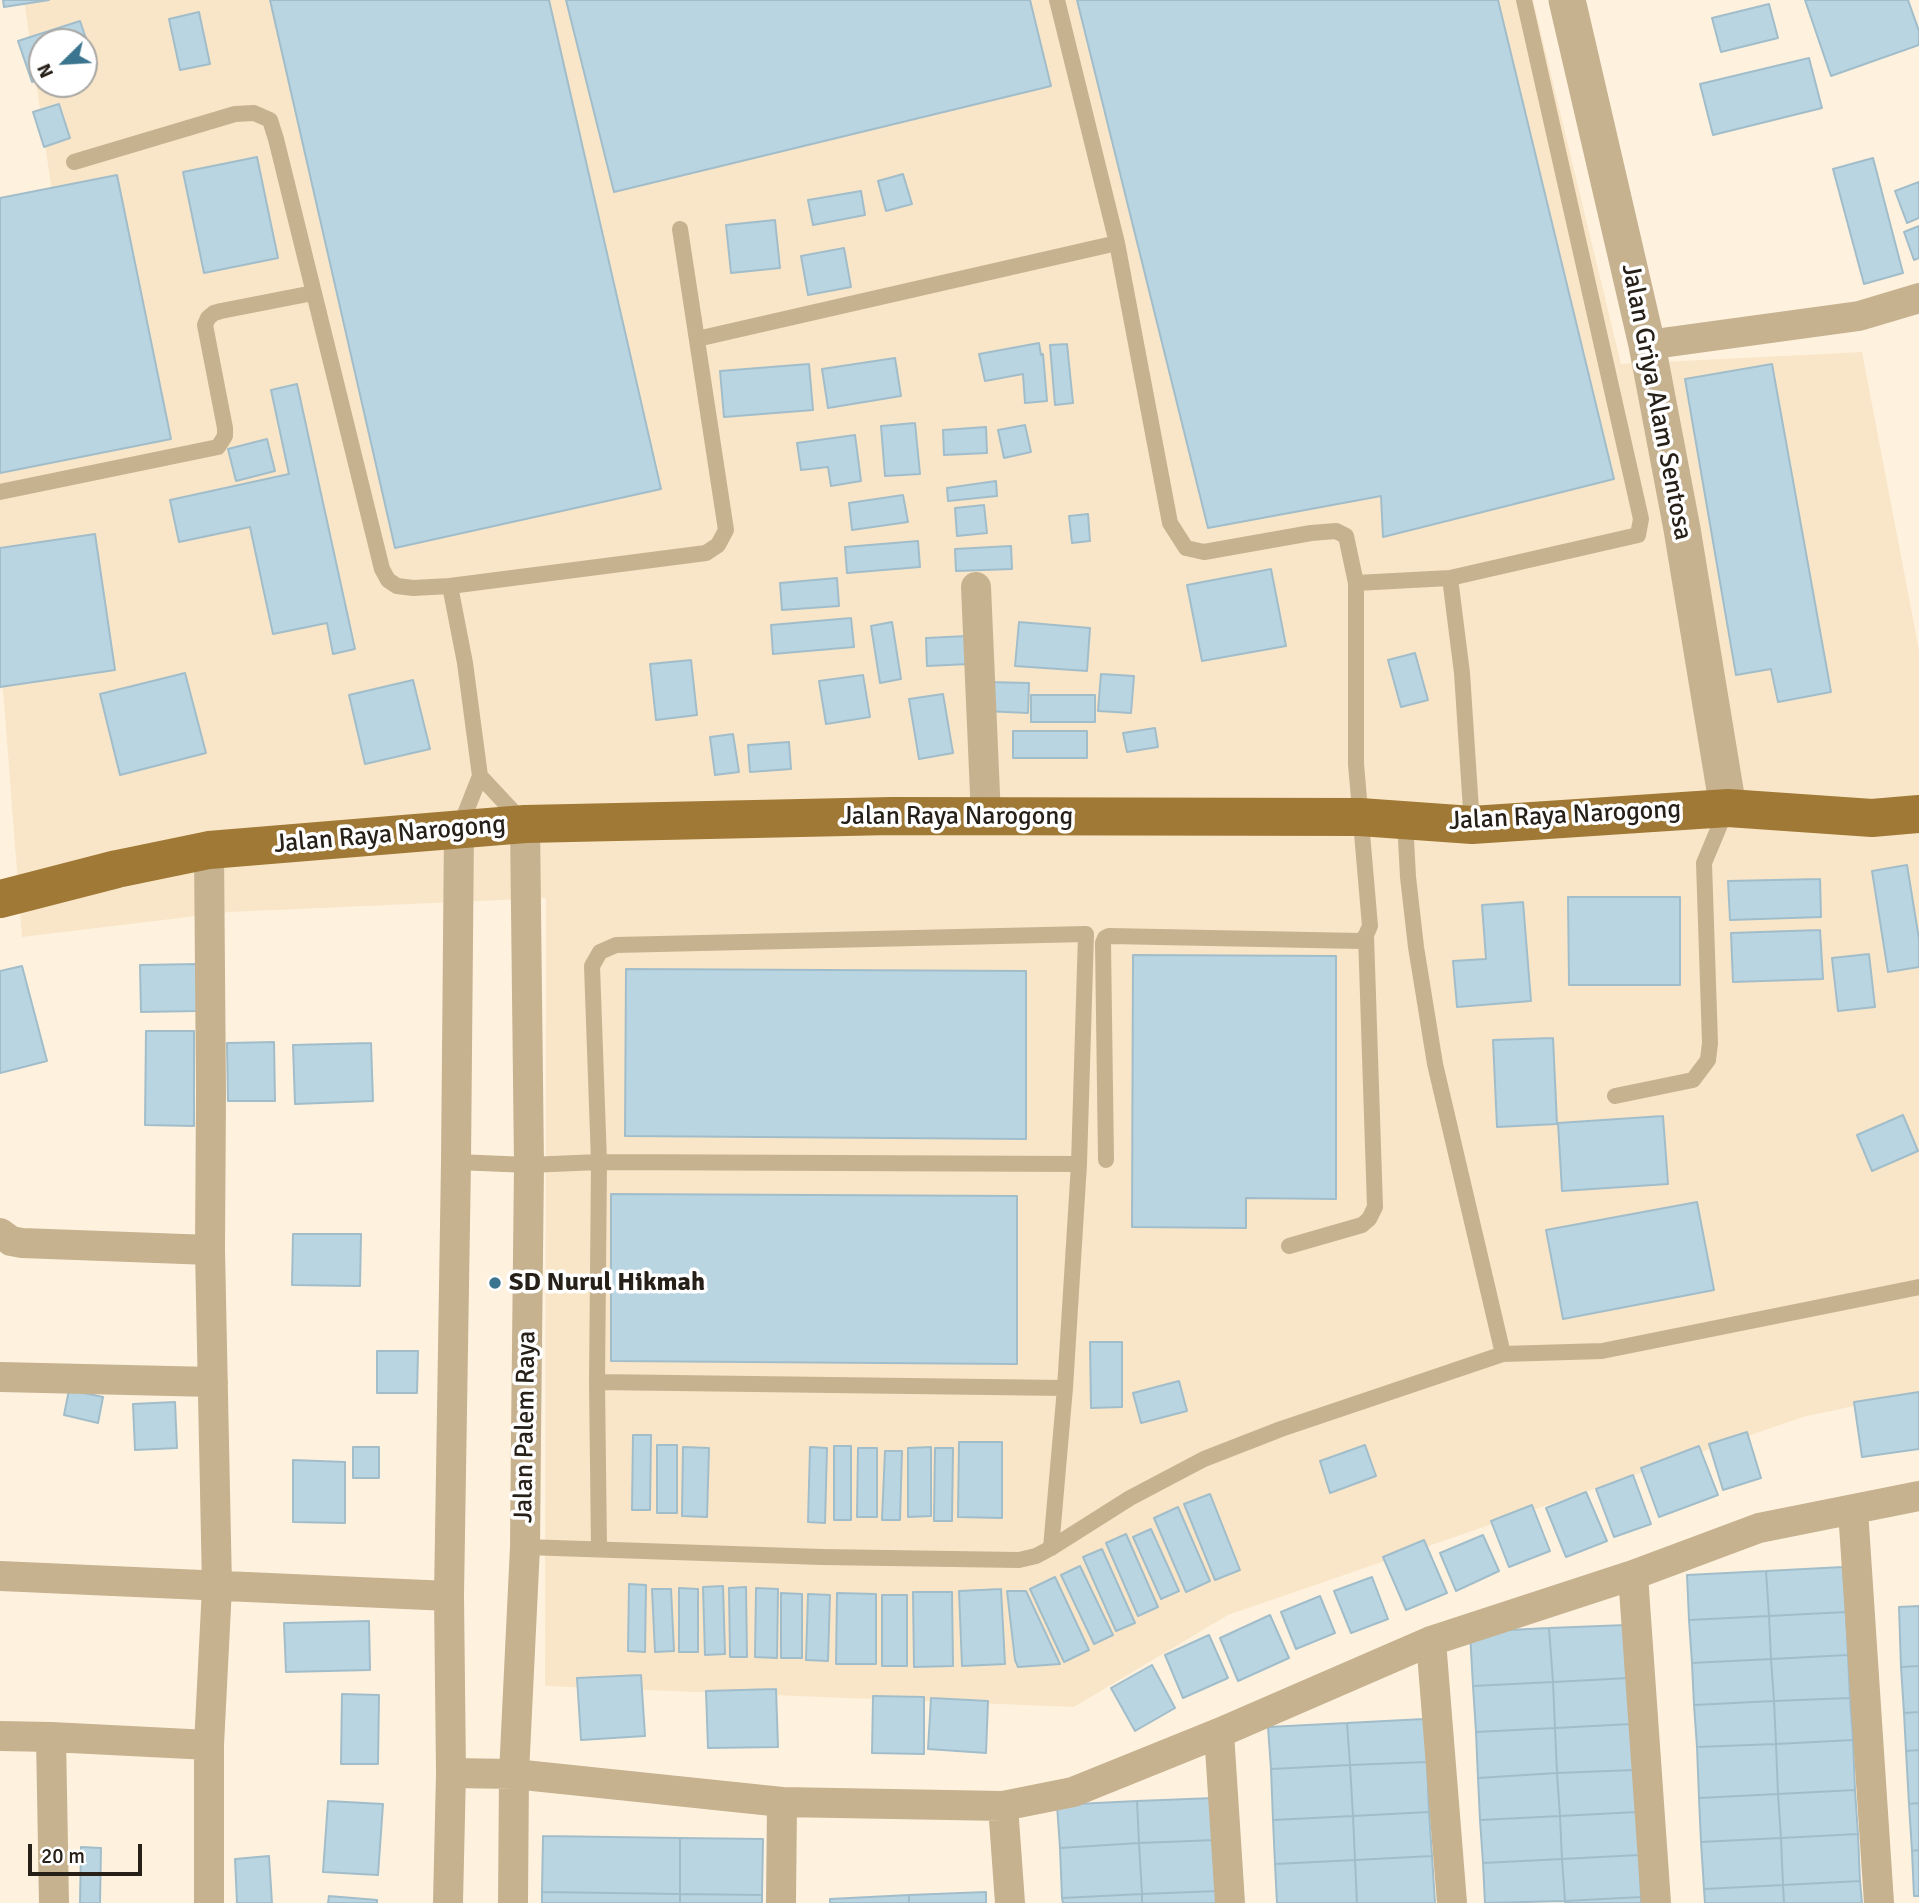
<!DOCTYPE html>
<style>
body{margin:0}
#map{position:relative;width:1919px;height:1903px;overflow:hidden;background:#fef2df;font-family:Signika,sans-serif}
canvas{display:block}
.north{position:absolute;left:28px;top:28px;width:70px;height:70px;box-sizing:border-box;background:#fff;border:2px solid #a8a6a3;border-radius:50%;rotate:246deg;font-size:19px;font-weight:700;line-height:28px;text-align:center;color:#262018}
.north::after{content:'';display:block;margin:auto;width:24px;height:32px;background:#3b748e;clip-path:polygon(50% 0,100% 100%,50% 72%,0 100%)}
.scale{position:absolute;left:28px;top:1844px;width:114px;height:32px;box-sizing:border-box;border:4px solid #262018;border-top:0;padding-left:9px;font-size:21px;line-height:24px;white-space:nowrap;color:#262018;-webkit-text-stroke:5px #fff;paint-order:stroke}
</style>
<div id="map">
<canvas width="1919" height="1903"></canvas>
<div class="north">N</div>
<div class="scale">20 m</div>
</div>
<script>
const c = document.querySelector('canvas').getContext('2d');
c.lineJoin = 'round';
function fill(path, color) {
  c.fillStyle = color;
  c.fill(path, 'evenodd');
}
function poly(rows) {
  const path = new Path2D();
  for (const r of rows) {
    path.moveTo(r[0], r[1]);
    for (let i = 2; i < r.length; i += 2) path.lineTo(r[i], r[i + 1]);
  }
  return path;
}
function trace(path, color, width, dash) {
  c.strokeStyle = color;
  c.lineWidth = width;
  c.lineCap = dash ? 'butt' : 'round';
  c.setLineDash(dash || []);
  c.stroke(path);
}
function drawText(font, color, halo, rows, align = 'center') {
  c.font = font + ' Signika,sans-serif';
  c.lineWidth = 7;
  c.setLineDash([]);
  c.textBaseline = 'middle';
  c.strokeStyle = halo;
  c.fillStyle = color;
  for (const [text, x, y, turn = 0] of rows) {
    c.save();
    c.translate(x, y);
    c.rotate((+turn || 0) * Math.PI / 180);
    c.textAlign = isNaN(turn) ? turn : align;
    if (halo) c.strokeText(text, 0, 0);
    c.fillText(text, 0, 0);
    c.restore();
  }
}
fill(poly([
 [24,0,1533,0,1621,364,1862,352,1919,650,1919,1392,1803,1417,1228,1615,1074,1707,545,1686,546,898,230,912,22,937,3,689,0,688,0,204,53,199],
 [42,42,84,42,84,84,42,84]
]), '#f9e6c8');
const building = poly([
 [3,0,49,0,4,7,3,0],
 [270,0,549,0,661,489,395,548,270,0],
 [566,0,1030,0,1051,86,614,192,566,0],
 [1077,0,1498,0,1614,479,1383,537,1381,496,1208,528,1077,0],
 [1805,0,1908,0,1919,31,1919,45,1831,76,1805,0],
 [1769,4,1778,38,1721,52,1712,18,1769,4],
 [199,12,210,64,180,70,169,19,199,12],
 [80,21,94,62,84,65,84,42,42,42,42,78,32,82,18,41,80,21],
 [1809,58,1822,108,1713,135,1700,84,1809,58],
 [59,104,70,138,44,147,33,112,59,104],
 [257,157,278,258,204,273,183,172,257,157],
 [1873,158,1903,273,1864,284,1833,169,1873,158],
 [903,174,912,204,886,211,878,181,903,174],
 [117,175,171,439,0,473,0,198,117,175],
 [1919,182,1919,218,1907,223,1895,191,1919,182],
 [861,191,865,215,813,225,808,200,861,191],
 [775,220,780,268,731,273,726,225,775,220],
 [1919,226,1919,258,1914,260,1904,232,1919,226],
 [844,248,851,287,808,295,801,256,844,248],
 [1039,343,1041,355,1043,354,1047,401,1025,403,1023,374,985,381,979,354,1039,343],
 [1067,344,1073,403,1055,405,1050,345,1067,344],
 [895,358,901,396,828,408,822,369,895,358],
 [809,364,813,410,724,417,720,371,809,364],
 [1772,364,1831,692,1778,702,1771,669,1736,675,1685,379,1772,364],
 [297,384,355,649,333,654,327,623,273,634,250,527,179,542,170,500,289,474,271,390,297,384],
 [915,423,920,474,885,476,881,426,915,423],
 [1025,425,1031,452,1004,458,998,430,1025,425],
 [986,427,987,453,944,455,943,430,986,427],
 [855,435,861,481,831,486,828,467,801,470,797,443,855,435],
 [267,439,275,471,236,481,228,449,267,439],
 [996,481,997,496,948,501,947,488,996,481],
 [903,495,908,522,852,530,849,503,903,495],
 [984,505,987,533,957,536,955,508,984,505],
 [1088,514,1090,541,1072,543,1069,516,1088,514],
 [95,534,115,670,0,687,0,548,95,534],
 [918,541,920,567,847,573,845,547,918,541],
 [1011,546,1012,569,956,571,955,549,1011,546],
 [1271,569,1286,646,1202,661,1187,585,1271,569],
 [837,578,839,606,782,610,780,583,837,578],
 [851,618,854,647,773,654,771,625,851,618],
 [892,622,901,679,880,683,871,626,892,622],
 [1019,622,1090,628,1087,671,1015,666,1019,622],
 [968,636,969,664,927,666,926,638,968,636],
 [1415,653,1428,700,1401,707,1388,660,1415,653],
 [691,660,697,715,656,720,650,664,691,660],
 [185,673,206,753,120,775,100,694,185,673],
 [1101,674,1134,676,1131,713,1098,711,1101,674],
 [863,675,870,717,826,724,819,681,863,675],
 [413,680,430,749,365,764,349,695,413,680],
 [985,682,1029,683,1028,713,985,711,985,682],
 [943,694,953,753,919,759,909,699,943,694],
 [1031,695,1095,695,1095,722,1031,722,1031,695],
 [1155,728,1158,747,1127,752,1123,733,1155,728],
 [1013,731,1087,731,1087,758,1013,758,1013,731],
 [733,734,739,772,715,775,710,737,733,734],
 [789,742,791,769,750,772,748,745,789,742],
 [1907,865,1919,939,1919,967,1888,972,1872,871,1907,865],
 [1820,879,1821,917,1730,920,1728,881,1820,879],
 [1568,897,1680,897,1680,985,1569,985,1568,897],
 [1523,902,1531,1001,1457,1007,1453,961,1486,959,1482,905,1523,902],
 [1820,930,1823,979,1733,982,1731,933,1820,930],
 [1869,954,1875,1007,1838,1011,1832,958,1869,954],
 [1133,955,1336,956,1336,1199,1246,1198,1246,1228,1132,1227,1133,955],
 [197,964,197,1011,141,1012,140,965,197,964],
 [22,966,47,1061,0,1073,0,971,22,966],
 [626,969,1026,971,1026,1139,625,1136,626,969],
 [146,1031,194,1031,194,1126,145,1125,146,1031],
 [1553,1038,1557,1124,1497,1127,1493,1040,1553,1038],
 [274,1042,275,1101,228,1101,227,1043,274,1042],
 [371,1043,373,1101,295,1104,293,1045,371,1043],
 [1903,1115,1918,1151,1872,1171,1857,1135,1903,1115],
 [1663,1116,1668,1184,1562,1191,1558,1123,1663,1116],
 [611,1194,1017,1196,1017,1364,611,1361,611,1194],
 [1697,1202,1714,1290,1563,1319,1546,1230,1697,1202],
 [293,1234,361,1234,360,1286,292,1285,293,1234],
 [1090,1342,1122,1342,1122,1407,1091,1408,1090,1342],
 [377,1351,418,1351,417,1393,377,1393,377,1351],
 [1179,1381,1187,1411,1141,1423,1133,1393,1179,1381],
 [69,1390,103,1397,98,1423,64,1415,69,1390],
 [1919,1392,1919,1449,1862,1457,1854,1402,1919,1392],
 [175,1402,177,1448,135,1450,133,1404,175,1402],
 [1747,1432,1761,1478,1723,1490,1709,1444,1747,1432],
 [633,1435,651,1435,650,1510,632,1510,633,1435],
 [959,1442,1002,1442,1002,1518,958,1517,959,1442],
 [657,1445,677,1445,677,1513,657,1513,657,1445],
 [1365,1445,1376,1476,1330,1493,1320,1461,1365,1445],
 [834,1446,851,1446,851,1520,834,1520,834,1446],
 [1699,1446,1718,1495,1659,1517,1641,1468,1699,1446],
 [353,1447,379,1447,379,1478,353,1478,353,1447],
 [683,1447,709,1448,707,1517,682,1516,683,1447],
 [810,1447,827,1448,825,1523,808,1522,810,1447],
 [931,1447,931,1516,908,1517,908,1448,931,1447],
 [858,1448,877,1448,877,1517,857,1517,858,1448],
 [935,1448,953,1448,952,1521,934,1521,935,1448],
 [885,1451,902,1451,900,1520,882,1520,885,1451],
 [293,1460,345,1462,345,1523,293,1522,293,1460],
 [1633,1475,1651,1524,1614,1537,1596,1489,1633,1475],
 [1586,1492,1607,1541,1566,1557,1546,1508,1586,1492],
 [1210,1494,1240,1570,1215,1580,1184,1504,1210,1494],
 [1532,1505,1550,1551,1509,1567,1491,1521,1532,1505],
 [1178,1507,1210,1581,1186,1592,1154,1518,1178,1507],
 [1151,1529,1179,1591,1161,1599,1133,1537,1151,1529],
 [1126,1534,1158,1607,1138,1616,1106,1543,1126,1534],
 [1483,1535,1499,1571,1456,1591,1440,1553,1483,1535],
 [1424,1540,1447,1593,1406,1610,1383,1557,1424,1540],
 [1102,1549,1135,1623,1116,1631,1083,1557,1102,1549],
 [1080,1566,1113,1635,1094,1644,1061,1575,1080,1566],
 [1843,1567,1846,1612,1769,1616,1766,1571,1843,1567],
 [1766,1571,1769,1616,1689,1620,1687,1575,1766,1571],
 [1055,1577,1089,1650,1064,1662,1030,1589,1055,1577],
 [1372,1577,1388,1619,1351,1633,1334,1591,1372,1577],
 [629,1584,646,1585,645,1652,628,1651,629,1584],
 [723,1586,725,1654,705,1655,703,1587,723,1586],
 [746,1587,747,1657,730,1657,729,1588,746,1587],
 [679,1588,698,1589,698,1652,679,1652,679,1588],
 [756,1588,778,1589,777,1658,755,1657,756,1588],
 [652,1589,671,1589,674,1651,655,1652,652,1589],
 [1001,1589,1005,1664,962,1666,959,1591,1001,1589],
 [1007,1591,1026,1591,1060,1664,1018,1667,1015,1660,1007,1591],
 [913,1592,952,1592,953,1666,914,1667,913,1592],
 [781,1593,802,1594,802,1658,781,1658,781,1593],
 [837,1593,876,1594,876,1664,836,1664,837,1593],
 [808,1594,830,1595,828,1661,806,1660,808,1594],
 [882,1595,907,1595,907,1666,882,1666,882,1595],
 [1320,1596,1335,1633,1296,1649,1281,1612,1320,1596],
 [1919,1606,1919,1666,1901,1667,1899,1607,1919,1606],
 [1846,1612,1848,1655,1771,1659,1769,1616,1846,1612],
 [1270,1615,1289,1658,1238,1681,1220,1638,1270,1615],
 [1769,1616,1771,1659,1692,1663,1689,1620,1769,1616],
 [369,1621,370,1670,286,1672,284,1623,369,1621],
 [1626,1625,1629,1678,1553,1682,1549,1628,1626,1625],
 [1549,1628,1553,1682,1473,1686,1470,1632,1549,1628],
 [1209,1635,1228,1678,1183,1698,1165,1655,1209,1635],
 [1848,1655,1850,1698,1774,1701,1771,1659,1848,1655],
 [1771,1659,1774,1701,1694,1705,1692,1663,1771,1659],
 [1152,1665,1175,1708,1135,1731,1111,1688,1152,1665],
 [1919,1666,1919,1712,1904,1713,1901,1667,1919,1666],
 [641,1675,645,1736,581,1740,577,1678,641,1675],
 [1629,1678,1632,1724,1555,1728,1553,1682,1629,1678],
 [1553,1682,1555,1728,1476,1732,1473,1686,1553,1682],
 [776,1689,778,1747,708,1748,706,1691,776,1689],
 [342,1694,379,1695,378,1764,341,1764,342,1694],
 [873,1696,924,1697,924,1754,872,1753,873,1696],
 [931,1698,988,1701,986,1753,928,1749,931,1698],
 [1850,1698,1853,1740,1776,1744,1774,1701,1850,1698],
 [1774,1701,1776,1744,1697,1747,1694,1705,1774,1701],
 [1919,1712,1919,1750,1906,1751,1904,1713,1919,1712],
 [1424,1719,1427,1762,1350,1765,1347,1723,1424,1719],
 [1347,1723,1350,1765,1271,1769,1268,1727,1347,1723],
 [1632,1724,1634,1770,1557,1773,1555,1728,1632,1724],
 [1555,1728,1557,1773,1478,1778,1476,1732,1555,1728],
 [1853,1740,1855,1790,1778,1794,1776,1744,1853,1740],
 [1776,1744,1778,1794,1699,1798,1697,1747,1776,1744],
 [1919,1750,1919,1803,1909,1804,1906,1751,1919,1750],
 [1427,1762,1429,1812,1353,1816,1350,1765,1427,1762],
 [1350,1765,1353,1816,1273,1820,1271,1769,1350,1765],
 [1634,1770,1637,1812,1560,1816,1557,1773,1634,1770],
 [1557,1773,1560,1816,1480,1820,1478,1778,1557,1773],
 [1855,1790,1858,1834,1781,1838,1778,1794,1855,1790],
 [1778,1794,1781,1838,1701,1842,1699,1798,1778,1794],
 [1214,1798,1216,1840,1139,1843,1137,1801,1214,1798],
 [328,1801,383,1804,378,1875,323,1872,328,1801],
 [1137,1801,1139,1843,1060,1848,1057,1805,1137,1801],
 [1919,1803,1919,1850,1912,1851,1909,1804,1919,1803],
 [1429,1812,1432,1856,1355,1860,1353,1816,1429,1812],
 [1637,1812,1639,1855,1562,1859,1560,1816,1637,1812],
 [1353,1816,1355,1860,1275,1864,1273,1820,1353,1816],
 [1560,1816,1562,1859,1483,1863,1480,1820,1560,1816],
 [1858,1834,1860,1881,1783,1885,1781,1838,1858,1834],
 [543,1836,680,1838,680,1894,542,1892,543,1836],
 [680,1838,763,1839,762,1895,680,1894,680,1838],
 [1781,1838,1783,1885,1704,1889,1701,1842,1781,1838],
 [1216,1840,1218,1891,1142,1894,1139,1843,1216,1840],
 [1139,1843,1142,1894,1062,1898,1060,1848,1139,1843],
 [81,1847,101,1848,100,1903,80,1903,81,1847],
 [1919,1850,1919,1896,1914,1896,1912,1851,1919,1850],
 [1639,1855,1641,1897,1565,1901,1562,1859,1639,1855],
 [269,1856,272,1903,237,1903,235,1859,269,1856],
 [1432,1856,1435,1903,1357,1903,1355,1860,1432,1856],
 [1562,1859,1565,1901,1485,1903,1483,1863,1562,1859],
 [1355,1860,1357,1903,1277,1903,1275,1864,1355,1860],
 [1860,1881,1862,1903,1784,1903,1783,1885,1860,1881],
 [1783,1885,1784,1903,1705,1903,1704,1889,1783,1885],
 [1218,1891,1219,1903,1142,1903,1142,1894,1218,1891],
 [542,1892,680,1894,680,1903,542,1903,542,1892],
 [986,1892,986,1903,909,1903,909,1895,986,1892],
 [680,1894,762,1895,762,1903,680,1903,680,1894],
 [1142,1894,1142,1903,1063,1903,1062,1898,1142,1894],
 [909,1895,909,1903,830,1903,830,1899,909,1895],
 [329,1896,377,1900,377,1903,328,1903,329,1896],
 [1641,1897,1641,1903,1565,1903,1565,1901,1641,1897]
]);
fill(building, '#b9d5e2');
trace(building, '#a2bdca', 2);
trace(poly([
 [1057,0,1117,243,1170,523,1186,548,1204,552,1311,533,1336,531,1346,536,1356,583,1356,764,1370,926,1366,935,1361,941,1109,936,1105,938,1103,943,1106,1160],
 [74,162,235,114,254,113,270,120,276,139,382,569,388,580,397,586,413,588,450,586],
 [697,339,1117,243],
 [0,492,218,447,225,436,225,428,205,325,208,318,214,313,221,311,313,293],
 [1450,578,1462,673,1472,825],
 [1356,583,1450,578,1638,535,1641,519,1524,0],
 [480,776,521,820],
 [459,829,480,776,465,663,450,586,706,553,718,545,726,530,680,229],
 [1615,1096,1693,1080,1708,1060,1710,1043,1704,863,1727,808],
 [456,1162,529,1165,599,1162,1079,1164],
 [1289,1246,1362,1225,1369,1219,1375,1207,1366,935],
 [1503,1354,1602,1351,1919,1287],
 [597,1382,1065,1388],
 [525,1547,822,1557,1019,1560,1036,1556,1051,1548,1130,1498,1204,1459,1281,1429,1503,1354,1435,1064,1416,947,1408,877,1405,820],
 [599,1549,597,1382,599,1162,592,966,600,952,616,945,1086,934,1079,1164,1065,1388,1051,1548]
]), '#c7b290', 16);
trace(poly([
 [1647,345,1859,316,1919,298],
 [976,587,986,817],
 [209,850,211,1092,210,1250,217,1587,209,1745,209,1903],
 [0,1233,11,1241,22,1243,210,1250],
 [0,1377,213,1382],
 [1853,1510,1879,1903],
 [1633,1575,1656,1903],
 [0,1576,449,1596],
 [1431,1641,1452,1903],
 [1219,1733,1230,1903],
 [0,1736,51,1737,209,1745],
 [51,1737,54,1903],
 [451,1773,514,1774,782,1802,1003,1806,1073,1792,1219,1733,1431,1641,1633,1575,1759,1528,1919,1496],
 [1003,1806,1010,1903],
 [448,1903,451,1773,449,1596,456,1162,459,829],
 [513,1903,514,1774,525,1547,526,1436,529,1165,525,824],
 [781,1903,782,1802]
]), '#c7b290', 30);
trace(poly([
 [1567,0,1647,345,1682,529,1728,808]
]), '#c7b290', 37);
trace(poly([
 [0,899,117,869,209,850,525,824,892,816,1360,817,1472,825,1728,808,1872,818,1919,814]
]), '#9f7935', 38);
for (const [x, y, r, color] of [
 [495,1283,7,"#3b748e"]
]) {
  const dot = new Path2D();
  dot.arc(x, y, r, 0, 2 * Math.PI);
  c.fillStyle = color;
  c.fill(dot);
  trace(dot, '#fff', 2.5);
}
drawText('26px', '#262018', '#fff', [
 ["Jalan Griya Alam Sentosa",1656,402,79],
 ["Jalan Raya Narogong",1565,816,-3],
 ["Jalan Raya Narogong",957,817],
 ["Jalan Raya Narogong",390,835,-5],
 ["Jalan Palem Raya",526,1427,-89]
]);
drawText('bold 26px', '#262018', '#fff', [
 ["SD Nurul Hikmah",509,1283]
], 'left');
</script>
